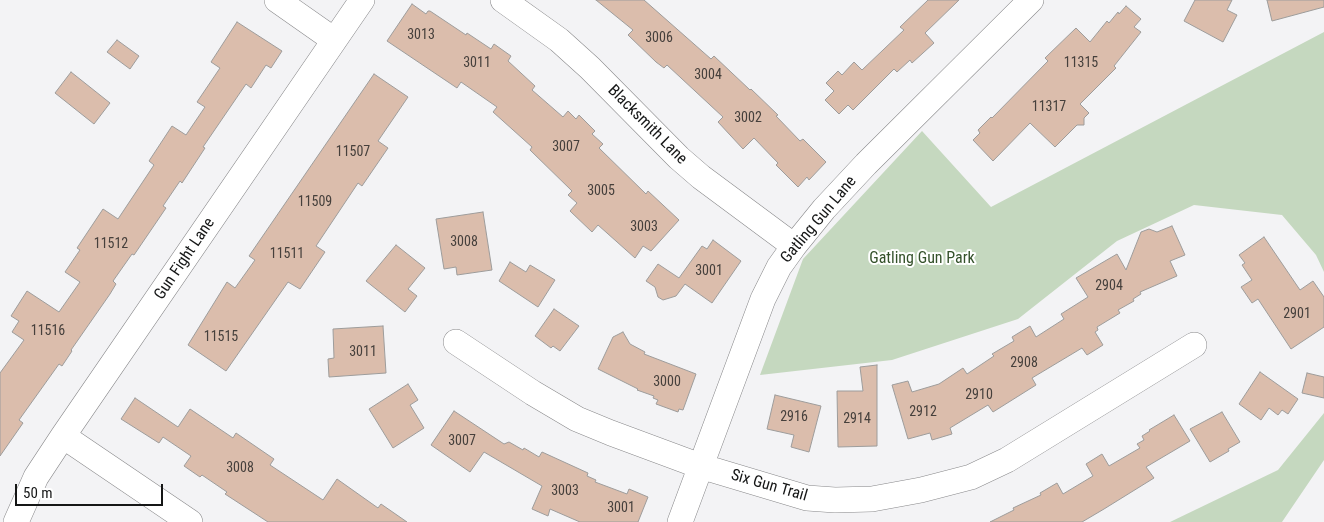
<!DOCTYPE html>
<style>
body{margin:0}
#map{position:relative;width:1324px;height:522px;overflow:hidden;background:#f3f3f5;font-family:"Roboto Condensed",sans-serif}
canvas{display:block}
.scale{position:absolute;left:15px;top:484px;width:148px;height:22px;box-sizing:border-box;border:2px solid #151616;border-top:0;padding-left:6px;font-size:15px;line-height:18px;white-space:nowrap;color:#151616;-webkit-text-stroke:4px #fff;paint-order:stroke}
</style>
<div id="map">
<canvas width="1324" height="522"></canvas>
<div class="scale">50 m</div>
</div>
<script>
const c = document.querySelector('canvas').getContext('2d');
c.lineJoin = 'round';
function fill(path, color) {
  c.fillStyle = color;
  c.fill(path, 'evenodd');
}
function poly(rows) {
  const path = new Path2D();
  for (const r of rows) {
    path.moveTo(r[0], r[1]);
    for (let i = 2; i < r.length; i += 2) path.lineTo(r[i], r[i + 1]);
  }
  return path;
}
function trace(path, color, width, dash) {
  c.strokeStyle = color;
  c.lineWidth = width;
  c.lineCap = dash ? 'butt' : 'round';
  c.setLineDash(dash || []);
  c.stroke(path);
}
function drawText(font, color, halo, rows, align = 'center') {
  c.font = font + ' "Roboto Condensed",sans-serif';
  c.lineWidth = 4;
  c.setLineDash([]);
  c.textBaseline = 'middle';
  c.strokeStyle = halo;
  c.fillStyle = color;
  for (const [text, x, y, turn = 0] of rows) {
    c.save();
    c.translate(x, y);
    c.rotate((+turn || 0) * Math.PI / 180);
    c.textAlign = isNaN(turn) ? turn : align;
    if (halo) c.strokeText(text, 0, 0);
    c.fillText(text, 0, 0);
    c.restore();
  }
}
fill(poly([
 [1324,32,1324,272,1316,255,1282,215,1194,205,1117,241,1018,319,892,360,760,375,803,259,922,131,991,207],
 [1324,413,1324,460,1282,522,1170,522,1278,470]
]), '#c5d8bf');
const building = poly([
 [596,0,644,0,711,59,714,56,750,90,751,89,778,115,776,116,800,141,803,139,826,162,809,180,807,177,798,187,776,165,778,163,754,138,743,149,718,122,723,117,667,65,664,68,656,62,628,35,633,30,596,0],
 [928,0,959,0,925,33,934,43,912,63,910,60,897,72,894,69,853,110,848,105,839,114,825,100,834,91,826,83,838,71,842,75,854,62,862,70,904,30,900,27,928,0],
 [1195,0,1232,0,1227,10,1237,15,1223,42,1184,21,1195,0],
 [1267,0,1324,0,1324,7,1272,21,1267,0],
 [412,4,426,14,428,11,430,11,466,35,467,33,491,49,494,44,511,56,508,61,535,86,532,90,563,117,568,111,576,119,579,115,595,131,592,134,603,144,599,148,646,194,648,191,679,220,651,251,643,246,635,258,598,225,592,232,570,211,577,203,568,195,572,191,530,150,532,147,493,112,497,107,461,82,457,88,387,41,412,4],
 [1126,6,1141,19,1134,27,1141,32,1114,66,1116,68,1080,104,1089,113,1084,118,1084,125,1077,125,1055,147,1030,123,993,161,973,140,980,133,978,130,991,117,992,118,1048,61,1045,58,1076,28,1090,42,1107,21,1109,23,1118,12,1119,14,1126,6],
 [237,22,282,51,271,68,266,65,251,88,246,84,203,147,205,148,182,183,180,181,163,206,166,208,134,255,132,254,113,281,116,284,110,294,71,350,72,351,62,366,59,364,19,420,23,423,0,456,0,373,24,340,12,332,19,321,11,316,27,291,59,312,80,282,65,272,80,250,77,248,103,209,118,219,154,165,149,161,172,126,186,135,205,107,197,102,220,68,211,62,237,22],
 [117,40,139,56,130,69,107,52,117,40],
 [71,72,110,103,94,124,55,93,71,72],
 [374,74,408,97,378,141,388,148,362,186,358,183,316,246,325,252,300,289,288,282,226,371,188,345,227,282,235,288,255,260,249,256,374,74],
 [483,212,492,270,457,275,456,267,444,269,436,219,483,212],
 [1172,226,1185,255,1170,261,1177,276,1140,292,1141,294,1133,299,1134,301,1118,310,1120,313,1097,327,1098,330,1095,332,1103,345,1087,355,1082,348,1032,378,1036,385,993,412,988,405,950,428,952,434,932,440,930,433,908,439,892,385,908,381,912,392,939,384,963,368,967,374,994,356,992,354,1014,341,1012,337,1030,326,1036,337,1064,319,1061,314,1088,297,1076,278,1117,254,1126,270,1141,232,1149,229,1157,232,1172,226],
 [1264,237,1300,290,1313,281,1324,297,1324,327,1291,349,1258,299,1252,303,1241,287,1252,280,1242,265,1245,263,1239,255,1264,237],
 [713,240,741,261,712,303,685,284,676,296,663,300,658,297,655,287,646,281,658,264,679,278,702,246,707,249,713,240],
 [396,245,425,268,408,289,417,296,405,312,366,281,396,245],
 [510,262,526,272,530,265,555,280,538,307,499,281,510,262],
 [554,309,579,326,560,351,553,346,551,348,535,336,554,309],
 [383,326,386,373,329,377,328,359,334,358,333,329,383,326],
 [623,332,630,344,645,352,644,354,696,374,683,410,679,409,678,412,656,404,658,400,653,398,654,396,637,390,638,389,598,369,613,337,623,332],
 [877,365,877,446,838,447,837,391,863,391,860,367,877,365],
 [1260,372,1298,399,1288,414,1282,410,1278,415,1269,408,1261,420,1239,404,1260,372],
 [1307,373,1324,377,1324,398,1302,393,1307,373],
 [408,384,418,400,410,405,424,428,393,448,369,409,408,384],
 [775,395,821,406,809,452,791,447,794,435,767,429,775,395],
 [135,398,178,427,190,409,233,438,236,433,274,459,270,465,323,500,337,479,378,508,381,504,407,522,268,522,225,494,227,492,202,475,200,477,184,466,191,456,163,437,159,443,121,419,135,398],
 [454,411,504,444,509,442,523,450,524,448,539,457,542,452,588,473,587,476,596,480,595,482,627,494,629,489,648,497,638,522,580,522,550,509,548,516,532,509,542,486,484,452,470,472,431,445,454,411],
 [1222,412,1240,442,1228,449,1229,451,1210,462,1190,429,1222,412],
 [1174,415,1190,441,1146,467,1154,478,1104,509,1082,522,990,522,1014,510,1013,508,1041,495,1040,493,1057,483,1063,494,1093,476,1086,464,1102,454,1109,466,1140,448,1137,444,1144,440,1142,436,1150,431,1149,430,1174,415]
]);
fill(building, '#dbbdac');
trace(building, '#9d9c9b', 1);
const minor = poly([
 [277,0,334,40],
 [503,0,559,40,590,68,679,158,701,177,794,246],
 [456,342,533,393,577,419,611,433,700,466,807,498,835,500,872,499,921,490,971,477,1007,460,1194,345],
 [63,436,190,522],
 [16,522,36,477,63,436,362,0],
 [680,522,763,299,779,267,794,246,824,209,866,164,1031,0]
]);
trace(minor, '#88888a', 26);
trace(minor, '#fff', 25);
drawText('14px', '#46403c', null, [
 ["3013",421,35],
 ["3006",659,38],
 ["3011",477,63],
 ["11315",1081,63],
 ["3004",708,75],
 ["11317",1049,107],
 ["3002",748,118],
 ["3007",566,147],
 ["11507",353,152],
 ["3005",601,191],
 ["11509",315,202],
 ["3003",644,227],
 ["3008",464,242],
 ["11512",111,244],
 ["11511",287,254],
 ["3001",709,271],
 ["2904",1109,286],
 ["2901",1297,314],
 ["11516",48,331],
 ["11515",221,337],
 ["3011",363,352],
 ["2908",1024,363],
 ["3000",667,382],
 ["2910",979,395],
 ["2912",923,412],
 ["2916",794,417],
 ["2914",857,419],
 ["3007",462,441],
 ["3008",240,468],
 ["3003",565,491],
 ["3001",621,508]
]);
drawText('16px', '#151616', '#fff', [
 ["Blacksmith Lane",647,125,45],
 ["Gatling Gun Lane",819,220,-50],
 ["Gun Fight Lane",185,259,-56],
 ["Six Gun Trail",769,486,16]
]);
drawText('16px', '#34512a', '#fff', [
 ["Gatling Gun Park",922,259]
]);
</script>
